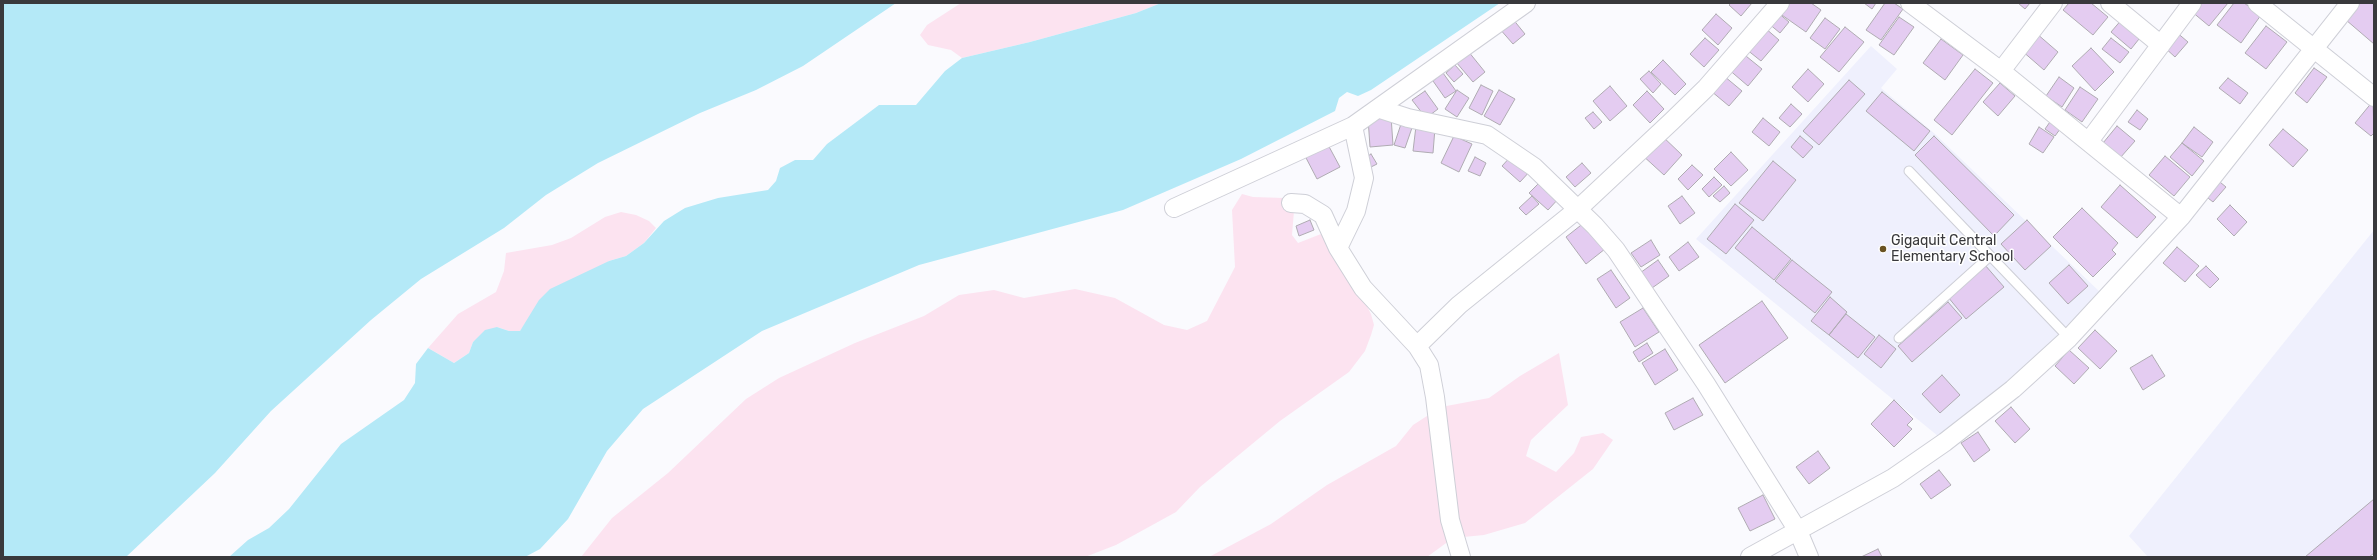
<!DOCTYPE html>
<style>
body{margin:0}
#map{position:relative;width:2377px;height:560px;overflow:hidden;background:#fafafe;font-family:Rubik,sans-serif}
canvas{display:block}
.frame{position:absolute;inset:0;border:4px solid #39393c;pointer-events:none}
</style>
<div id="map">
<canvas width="2377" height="560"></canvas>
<div class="frame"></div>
</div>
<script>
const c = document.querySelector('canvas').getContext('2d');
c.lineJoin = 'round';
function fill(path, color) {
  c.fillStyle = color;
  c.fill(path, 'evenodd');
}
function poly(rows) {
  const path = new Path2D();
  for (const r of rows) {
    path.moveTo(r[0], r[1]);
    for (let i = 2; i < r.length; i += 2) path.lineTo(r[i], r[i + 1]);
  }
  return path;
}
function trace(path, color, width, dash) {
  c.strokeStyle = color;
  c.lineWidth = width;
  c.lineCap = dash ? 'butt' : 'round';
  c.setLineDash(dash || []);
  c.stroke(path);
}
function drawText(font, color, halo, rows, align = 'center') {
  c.font = font + ' Rubik,sans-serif';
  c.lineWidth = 3;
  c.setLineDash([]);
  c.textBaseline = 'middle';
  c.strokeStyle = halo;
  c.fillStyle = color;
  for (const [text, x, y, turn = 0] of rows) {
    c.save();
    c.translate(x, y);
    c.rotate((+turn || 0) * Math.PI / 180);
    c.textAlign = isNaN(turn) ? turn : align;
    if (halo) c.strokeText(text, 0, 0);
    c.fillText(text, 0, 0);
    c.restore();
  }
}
fill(poly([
 [1871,46,1897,69,1881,88,1935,134,2101,293,2008,385,1938,436,1696,239],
 [2374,230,2374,557,2148,557,2129,536]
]), '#eff0fd');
fill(poly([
 [961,3,1161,3,1136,13,1030,42,962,58,951,50,928,45,920,35,927,25],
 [1242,194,1253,197,1285,198,1294,211,1292,235,1298,243,1321,234,1352,277,1371,314,1374,325,1371,335,1365,351,1349,372,1280,421,1200,487,1176,512,1116,545,1085,557,581,557,612,518,668,473,746,399,779,378,855,343,924,316,959,295,994,290,1024,298,1075,289,1115,298,1164,325,1187,330,1207,321,1235,267,1232,210],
 [621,212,636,215,649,221,656,228,644,243,626,256,609,261,528,321,520,331,509,331,497,327,473,342,469,353,454,363,428,348,458,314,496,292,504,271,506,253,552,245,571,238,605,217],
 [1559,353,1568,405,1531,440,1526,456,1556,472,1574,453,1581,437,1603,433,1613,440,1593,469,1525,523,1484,535,1453,538,1427,557,1209,557,1271,524,1327,485,1396,446,1413,425,1441,407,1489,398,1520,376]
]), '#fce3f0');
fill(poly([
 [3,3,896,3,803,66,756,90,700,113,598,163,546,195,504,228,421,279,371,320,271,411,215,473,126,557,3,557],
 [1161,3,1500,3,1371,90,1358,96,1347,92,1339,98,1335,111,1241,159,1123,210,919,265,762,331,643,409,607,451,568,519,540,549,525,557,229,557,248,540,269,528,289,509,341,444,404,400,415,383,416,364,428,348,454,363,469,353,473,342,485,330,497,327,509,331,520,331,539,300,550,289,609,261,626,256,644,243,664,221,685,208,718,198,768,190,776,181,780,168,795,160,813,160,827,144,879,105,916,105,945,71,962,58,1030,42,1136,13]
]), '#b4e9f7');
const building = poly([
 [1731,3,1752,3,1741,16,1729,5,1731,3],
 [1786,3,1811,3,1821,10,1806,32,1779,13,1786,3],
 [1864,3,1876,3,1872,9,1864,3],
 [1885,3,1894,3,1903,9,1881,40,1866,30,1885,3],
 [2018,3,2030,3,2025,9,2018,3],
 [2069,3,2091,3,2108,17,2093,35,2063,10,2069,3],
 [2197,3,2228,3,2209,26,2191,11,2197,3],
 [2234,3,2244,3,2261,15,2241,43,2217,25,2234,3],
 [2360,3,2374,3,2374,44,2346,20,2360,3],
 [1777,12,1789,22,1780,33,1768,23,1777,12],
 [1716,14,1732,28,1718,45,1702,30,1716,14],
 [1899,17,1914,27,1894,55,1879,45,1899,17],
 [1512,18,1525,34,1513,44,1499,28,1512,18],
 [1825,18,1840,29,1825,49,1810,38,1825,18],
 [2123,18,2143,34,2131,49,2111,32,2123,18],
 [2266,26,2287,42,2266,69,2245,53,2266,26],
 [1845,27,1864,42,1839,72,1820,57,1845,27],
 [1765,28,1779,40,1761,61,1746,49,1765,28],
 [2175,31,2188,42,2175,57,2163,46,2175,31],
 [2036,33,2058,52,2044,70,2021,50,2036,33],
 [1705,38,1719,50,1704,67,1690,54,1705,38],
 [2111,38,2129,52,2120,63,2102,49,2111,38],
 [1941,39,1963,55,1945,80,1923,63,1941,39],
 [2091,48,2114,72,2095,91,2072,66,2091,48],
 [1468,51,1485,72,1473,82,1456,62,1468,51],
 [1741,52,1762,69,1748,86,1727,68,1741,52],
 [1663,60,1686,84,1675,95,1651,72,1663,60],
 [1455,65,1463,74,1454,82,1446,73,1455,65],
 [2314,68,2327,77,2307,103,2295,93,2314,68],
 [1808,69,1824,84,1808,102,1792,87,1808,69],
 [1975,69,1993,83,1952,135,1934,120,1975,69],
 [1649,71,1661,84,1653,93,1640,79,1649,71],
 [1443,73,1456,91,1445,98,1433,81,1443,73],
 [1724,76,1742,91,1729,106,1711,91,1724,76],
 [2059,77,2074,88,2062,107,2046,96,2059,77],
 [2228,78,2248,93,2240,104,2219,88,2228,78],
 [1849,80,1865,94,1819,145,1803,131,1849,80],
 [2000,83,2015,96,1998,116,1983,102,2000,83],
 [1481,85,1493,91,1482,115,1469,108,1481,85],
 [1610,86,1627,106,1610,121,1593,101,1610,86],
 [2080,87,2098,99,2082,122,2065,110,2080,87],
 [1457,90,1469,98,1457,117,1445,109,1457,90],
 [1499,90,1515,99,1500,125,1484,116,1499,90],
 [1425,91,1438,109,1426,118,1412,100,1425,91],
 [1647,91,1664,109,1650,123,1633,105,1647,91],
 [1882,92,1930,131,1914,151,1866,111,1882,92],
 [2373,101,2374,133,2371,136,2355,123,2373,101],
 [1791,104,1802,114,1790,127,1779,118,1791,104],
 [2137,110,2148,119,2140,130,2128,122,2137,110],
 [1593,112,1602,122,1594,129,1585,118,1593,112],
 [1391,116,1393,145,1370,147,1368,118,1391,116],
 [1403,118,1414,122,1405,148,1394,145,1403,118],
 [1763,118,1780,132,1769,146,1752,132,1763,118],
 [2052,119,2063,125,2055,136,2045,129,2052,119],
 [1416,126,1435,128,1433,153,1413,151,1416,126],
 [2117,126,2135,141,2120,158,2103,143,2117,126],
 [2039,127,2054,137,2043,153,2029,144,2039,127],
 [2194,127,2213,142,2202,157,2182,143,2194,127],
 [2283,129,2308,150,2293,167,2269,145,2283,129],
 [1660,134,1682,155,1664,175,1641,154,1660,134],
 [1454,136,1472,144,1459,172,1441,163,1454,136],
 [1800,136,1813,147,1803,158,1791,147,1800,136],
 [1934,136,2014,215,1994,236,1915,155,1934,136],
 [1326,141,1340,167,1317,179,1304,154,1326,141],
 [2182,143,2204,161,2192,176,2170,157,2182,143],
 [1731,152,1748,170,1731,186,1714,169,1731,152],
 [1371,154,1377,164,1371,167,1365,158,1371,154],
 [1513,154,1531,170,1520,182,1502,166,1513,154],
 [2165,156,2190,177,2174,196,2149,175,2165,156],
 [1475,157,1486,163,1480,176,1468,171,1475,157],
 [1773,161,1796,180,1763,221,1739,203,1773,161],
 [1582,163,1591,173,1575,187,1566,177,1582,163],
 [1692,165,1703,175,1688,190,1678,179,1692,165],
 [1714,177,1722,185,1709,197,1702,189,1714,177],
 [2215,178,2226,187,2213,202,2203,194,2215,178],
 [1541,181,1560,197,1548,210,1529,193,1541,181],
 [2120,185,2156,217,2137,238,2101,207,2120,185],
 [1724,186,1730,193,1720,202,1713,196,1724,186],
 [1532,196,1539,204,1526,215,1519,208,1532,196],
 [1682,196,1695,213,1680,224,1668,206,1682,196],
 [1735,204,1754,220,1726,254,1707,239,1735,204],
 [2230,205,2247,222,2234,236,2217,219,2230,205],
 [2082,208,2118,243,2112,250,2116,254,2093,277,2053,237,2082,208],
 [1310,220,1314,230,1299,236,1296,226,1310,220],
 [2027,220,2051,246,2025,270,2001,244,2027,220],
 [1585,222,1605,249,1586,264,1566,237,1585,222],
 [1752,227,1791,259,1774,280,1735,248,1752,227],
 [1651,240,1660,255,1641,267,1631,253,1651,240],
 [1688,242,1699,257,1679,271,1669,257,1688,242],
 [2177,247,2199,266,2185,282,2163,263,2177,247],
 [1658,260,1669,276,1652,288,1640,273,1658,260],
 [1792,260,1832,292,1815,313,1775,281,1792,260],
 [1985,265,2004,287,1966,319,1948,297,1985,265],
 [2069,265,2088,286,2068,304,2049,283,2069,265],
 [2206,266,2219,279,2210,288,2196,275,2206,266],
 [1611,270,1630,298,1616,308,1597,279,1611,270],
 [1830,297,1847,312,1829,335,1811,321,1830,297],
 [1762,301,1788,338,1725,383,1699,345,1762,301],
 [1948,302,1962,318,1912,362,1898,346,1948,302],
 [1643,308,1659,332,1635,347,1620,322,1643,308],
 [1846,314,1875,337,1858,358,1829,335,1846,314],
 [2095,330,2117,351,2100,369,2078,348,2095,330],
 [1879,335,1896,349,1881,368,1864,354,1879,335],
 [1647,343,1653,353,1639,362,1633,352,1647,343],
 [1665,349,1678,370,1655,385,1642,363,1665,349],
 [2069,350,2089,368,2074,384,2055,366,2069,350],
 [2152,355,2165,376,2143,390,2130,368,2152,355],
 [1942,375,1960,395,1940,413,1922,394,1942,375],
 [1693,398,1703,415,1674,430,1665,413,1693,398],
 [1894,400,1913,419,1907,425,1912,429,1894,447,1871,424,1894,400],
 [2011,407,2030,429,2015,443,1995,421,2011,407],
 [1978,432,1990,450,1974,462,1961,443,1978,432],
 [1818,451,1830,468,1809,484,1796,467,1818,451],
 [1939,470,1951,485,1931,499,1920,484,1939,470],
 [1763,495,1775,519,1750,531,1738,508,1763,495],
 [2374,499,2374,553,2369,557,2305,557,2374,499],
 [1878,549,1882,557,1861,557,1878,549]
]);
fill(building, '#e4ccf1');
trace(building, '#afabb2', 1);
const service = poly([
 [1909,171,2069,338],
 [1899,338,1989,257]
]);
const minor = poly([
 [1910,3,2001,71,2181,217],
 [2110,3,2161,45],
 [2257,3,2374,97],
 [2001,71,2053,3],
 [1380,109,1408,118,1487,135,1534,167,1595,226,1616,250,1706,384,1798,531,1809,557],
 [2089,141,2192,3],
 [1291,203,1305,204,1323,215,1338,248,1363,288,1417,346,1429,365,1435,397,1450,520,1461,557],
 [1174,208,1353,126,1526,3],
 [1338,248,1356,211,1364,178,1353,126],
 [1417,346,1459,305,1578,209,1672,121,1706,88,1780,3],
 [1750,557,1893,478,1945,442,2013,389,2069,338,2181,217,2350,3]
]);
trace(service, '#cecfd7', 11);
trace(minor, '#cecfd7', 20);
trace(service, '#fff', 9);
trace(minor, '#fff', 18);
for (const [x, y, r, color] of [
 [1883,249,4,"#695222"]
]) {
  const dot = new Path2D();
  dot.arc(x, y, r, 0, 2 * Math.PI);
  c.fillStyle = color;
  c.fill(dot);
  trace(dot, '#fff', 1.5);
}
drawText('14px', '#39393c', '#fff', [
 ["Gigaquit Central",1891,241],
 ["Elementary School",1891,257]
], 'left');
</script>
